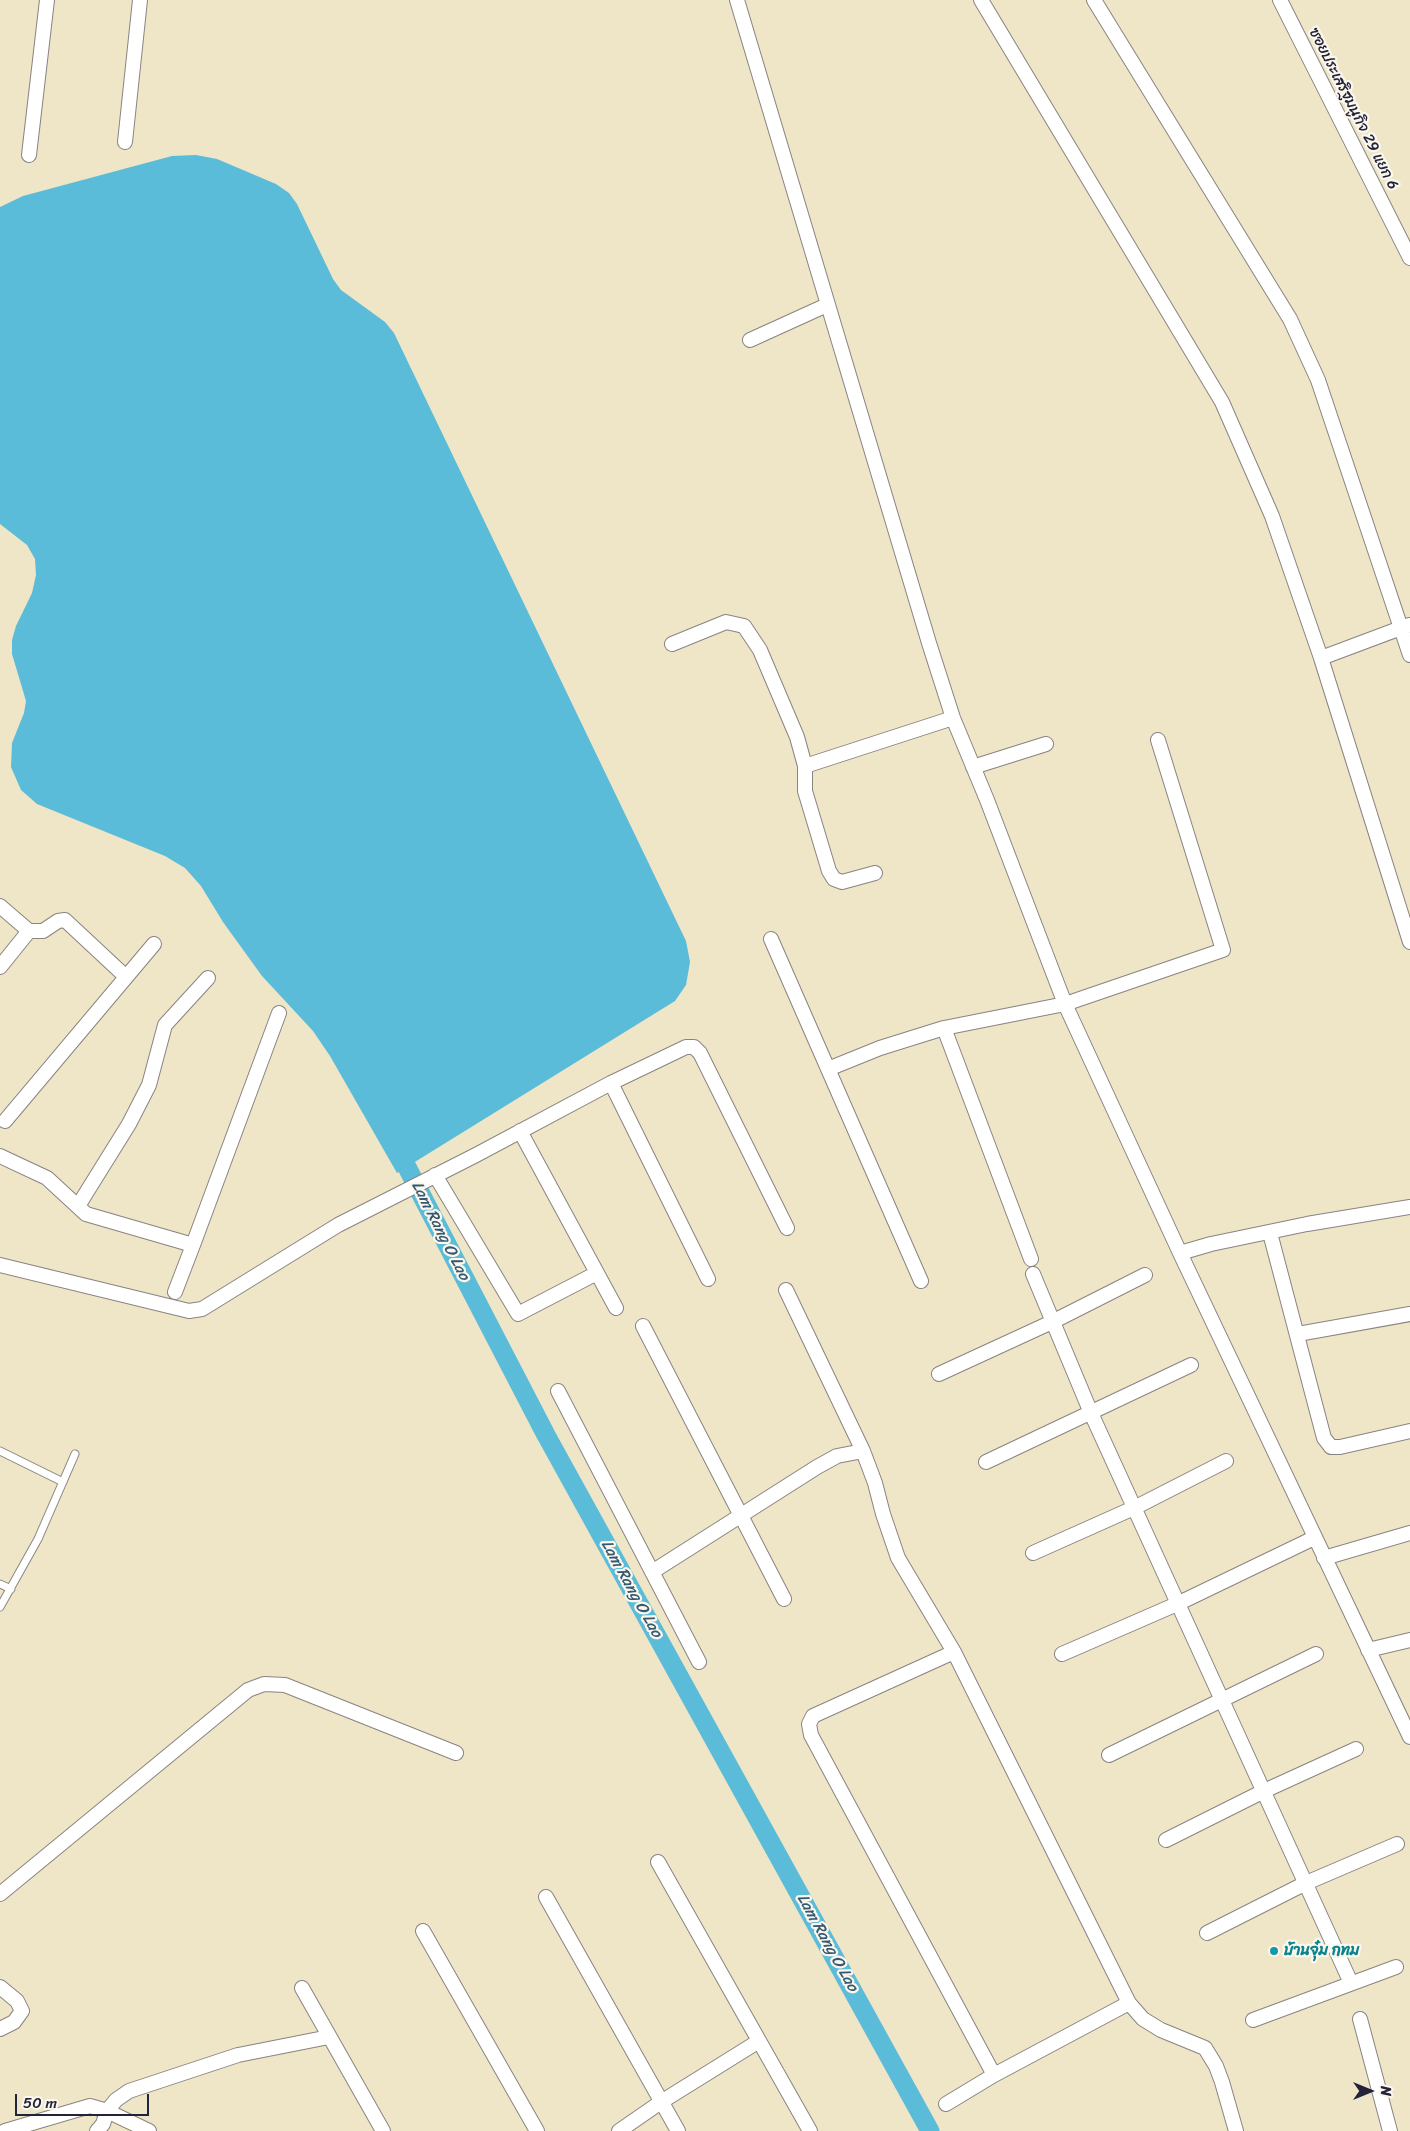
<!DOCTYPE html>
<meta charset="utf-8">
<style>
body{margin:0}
#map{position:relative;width:1410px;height:2131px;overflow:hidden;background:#efe5c7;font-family:Sriracha,sans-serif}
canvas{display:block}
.north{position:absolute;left:1345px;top:2066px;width:50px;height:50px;-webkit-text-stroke:4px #fbf7ec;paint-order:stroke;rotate:90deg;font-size:14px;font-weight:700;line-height:20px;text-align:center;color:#22223b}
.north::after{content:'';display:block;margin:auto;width:18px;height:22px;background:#22223b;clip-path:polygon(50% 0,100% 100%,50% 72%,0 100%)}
.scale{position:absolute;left:15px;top:2094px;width:134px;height:22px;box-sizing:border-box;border:2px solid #22223b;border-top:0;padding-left:6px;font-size:15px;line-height:18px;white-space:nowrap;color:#22223b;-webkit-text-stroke:4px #fbf7ec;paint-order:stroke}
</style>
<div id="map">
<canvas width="1410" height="2131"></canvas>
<div class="north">N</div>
<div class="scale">50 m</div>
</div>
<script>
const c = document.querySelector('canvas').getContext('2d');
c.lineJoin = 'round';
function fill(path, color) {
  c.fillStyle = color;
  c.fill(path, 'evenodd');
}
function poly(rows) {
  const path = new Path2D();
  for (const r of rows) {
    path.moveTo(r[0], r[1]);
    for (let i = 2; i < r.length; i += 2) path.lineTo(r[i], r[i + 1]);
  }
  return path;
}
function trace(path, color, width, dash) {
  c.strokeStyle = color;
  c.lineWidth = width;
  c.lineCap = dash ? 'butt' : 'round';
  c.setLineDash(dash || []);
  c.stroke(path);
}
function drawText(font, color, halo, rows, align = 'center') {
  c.font = font + ' Sriracha,"Playpen Sans Thai",sans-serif';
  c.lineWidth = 4.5;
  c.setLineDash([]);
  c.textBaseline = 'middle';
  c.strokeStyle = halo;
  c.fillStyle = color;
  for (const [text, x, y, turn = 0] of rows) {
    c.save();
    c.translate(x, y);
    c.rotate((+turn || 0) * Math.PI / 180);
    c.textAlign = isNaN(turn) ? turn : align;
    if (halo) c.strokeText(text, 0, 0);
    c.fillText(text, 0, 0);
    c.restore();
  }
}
fill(poly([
 [196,155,217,159,276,184,289,193,297,204,333,279,341,290,385,322,394,333,686,941,690,962,686,985,675,1001,397,1173,330,1056,313,1031,262,976,223,922,201,886,185,868,165,856,37,804,21,790,11,767,12,743,24,713,26,701,12,654,12,640,16,626,32,593,36,575,35,559,27,545,0,524,0,207,23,196,172,156]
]), '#5bbcd9');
trace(poly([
 [396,1146,546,1435,930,2131]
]), '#5bbcd9', 19);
const lane = poly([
 [0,1451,63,1482],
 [0,1584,11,1589],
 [0,1607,38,1539,75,1454]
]);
const street = poly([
 [737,0,929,643,953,718,987,800,1065,1004,1180,1253,1410,1737],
 [981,0,1222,402,1272,516,1321,658,1410,942],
 [1094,0,1290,319,1318,380,1410,655],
 [1280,0,1410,258],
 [125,142,140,0],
 [29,155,47,0],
 [750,340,827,305],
 [672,644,726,622,744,626,760,650,797,737,805,766,805,791,829,871,834,879,842,882,875,873],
 [1321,658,1409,625],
 [805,766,953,718],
 [973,767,1046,744],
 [0,906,29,931,43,931,58,921,65,920,125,976],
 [771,939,921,1281],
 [0,967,29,931],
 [944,1028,1031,1259],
 [828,1069,880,1048,944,1028,1065,1004,1223,950,1158,740],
 [611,1083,708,1279],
 [5,1121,154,944],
 [520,1131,616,1308],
 [0,1156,47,1178,86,1214,193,1245,279,1013],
 [435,1175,518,1314,597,1273],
 [78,1206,129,1124,149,1085,165,1025,208,978],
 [1270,1233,1324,1438,1331,1447,1340,1447,1410,1431],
 [1180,1253,1211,1244,1307,1224,1410,1207],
 [0,1265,189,1311,202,1309,338,1225,476,1155,611,1083,686,1047,694,1047,700,1053,787,1228],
 [1033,1274,1091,1413,1351,1983],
 [786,1290,863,1451,875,1483,883,1514,898,1558,954,1652,1129,2003,1143,2019,1161,2030,1205,2048,1216,2066,1222,2082,1236,2131],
 [175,1292,193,1245],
 [643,1326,784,1599],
 [1298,1334,1410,1314],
 [939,1374,1052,1322,1145,1275],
 [558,1391,699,1662],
 [986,1462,1191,1365],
 [1033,1553,1136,1507,1226,1461],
 [1324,1558,1410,1533],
 [652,1572,817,1467,837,1456,863,1451],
 [1368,1650,1410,1640],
 [954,1652,813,1716,809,1724,811,1735,994,2075],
 [1062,1654,1177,1604,1314,1538],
 [1109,1755,1316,1654],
 [1166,1840,1264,1791,1356,1749],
 [658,1862,810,2131],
 [0,1894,248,1690,264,1684,285,1685,456,1753],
 [546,1897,678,2131],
 [423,1931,537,2131],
 [1207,1933,1306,1883,1397,1844],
 [0,1987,17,2001,22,2011,14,2022,0,2029],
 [302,1988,383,2131],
 [1360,2019,1390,2131],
 [1253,2020,1396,1967],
 [946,2104,994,2075,1129,2003],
 [5,2131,90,2106,107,2111,149,2131],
 [97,2131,103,2124,107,2111,116,2100,129,2091,238,2055,329,2037],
 [619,2131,661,2102,759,2041]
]);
trace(lane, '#888481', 9);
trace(street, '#888481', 16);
trace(lane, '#fff', 7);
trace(street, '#fff', 14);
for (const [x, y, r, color] of [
 [1274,1951,5,"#0f9aa8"]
]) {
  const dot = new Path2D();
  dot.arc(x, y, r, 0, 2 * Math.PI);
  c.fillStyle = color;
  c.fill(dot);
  trace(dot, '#fbf7ec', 2);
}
drawText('15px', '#22223b', '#fbf7ec', [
 ["ซอยประเสริฐมนูกิจ 29 แยก 6",1353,109,63]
]);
drawText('bold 15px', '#0d838f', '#fbf7ec', [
 ["บ้านจุ๋ม กทม",1284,1951]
], 'left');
drawText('italic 16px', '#365872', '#fbf7ec', [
 ["Lam Rang O Lao",440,1231,63],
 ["Lam Rang O Lao",631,1589,61],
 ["Lam Rang O Lao",827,1943,61]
]);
</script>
